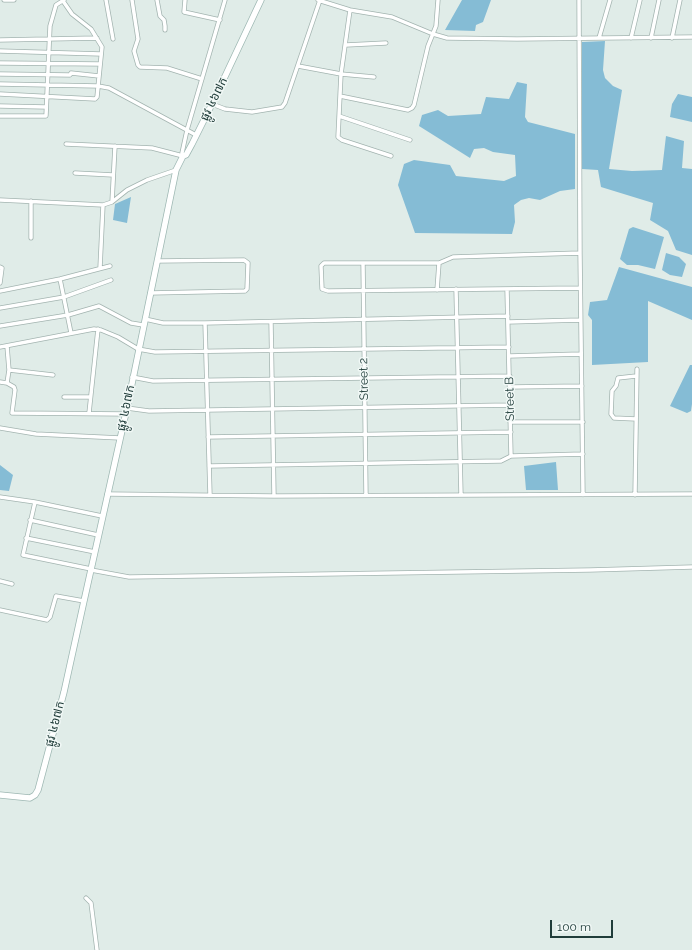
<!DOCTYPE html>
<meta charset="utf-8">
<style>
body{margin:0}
#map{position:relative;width:692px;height:950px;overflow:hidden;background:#e0ece8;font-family:Raleway,sans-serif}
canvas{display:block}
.scale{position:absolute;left:550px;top:920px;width:63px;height:18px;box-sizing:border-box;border:2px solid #203d3a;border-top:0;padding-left:5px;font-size:12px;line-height:14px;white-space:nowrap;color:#203d3a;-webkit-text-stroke:3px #f1f8f6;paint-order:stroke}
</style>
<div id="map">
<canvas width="692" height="950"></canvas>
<div class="scale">100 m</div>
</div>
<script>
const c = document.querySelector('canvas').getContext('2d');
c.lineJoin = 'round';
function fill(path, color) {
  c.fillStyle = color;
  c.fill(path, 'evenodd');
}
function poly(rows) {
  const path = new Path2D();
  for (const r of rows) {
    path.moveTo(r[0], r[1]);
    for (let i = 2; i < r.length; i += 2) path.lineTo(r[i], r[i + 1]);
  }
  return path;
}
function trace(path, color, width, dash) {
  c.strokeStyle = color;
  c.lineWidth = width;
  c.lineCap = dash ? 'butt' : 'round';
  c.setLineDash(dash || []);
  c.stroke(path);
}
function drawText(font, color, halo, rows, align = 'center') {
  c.font = font + ' Raleway,"Noto Sans Khmer",sans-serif';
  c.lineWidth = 3;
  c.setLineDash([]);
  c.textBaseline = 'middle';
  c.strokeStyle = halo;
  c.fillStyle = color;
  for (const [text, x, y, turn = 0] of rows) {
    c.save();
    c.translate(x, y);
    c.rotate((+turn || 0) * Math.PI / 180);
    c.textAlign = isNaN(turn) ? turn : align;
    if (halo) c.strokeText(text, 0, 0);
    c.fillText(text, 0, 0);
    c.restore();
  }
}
fill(poly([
 [462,0,491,0,483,22,476,25,475,31,445,30],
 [605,41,603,70,605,78,613,86,622,90,609,169,632,171,662,170,666,136,684,141,682,168,692,169,692,255,676,250,668,231,650,220,653,203,601,187,598,170,582,169,582,42],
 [517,82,527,84,525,117,528,122,575,134,575,189,560,191,540,200,529,198,521,200,514,205,515,222,512,234,415,233,398,185,404,164,414,160,450,165,456,176,504,181,516,176,515,155,493,152,484,148,474,149,470,158,419,126,422,115,438,110,448,116,481,114,486,97,509,99],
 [678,94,692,97,692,122,670,117,672,104],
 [131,197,127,223,113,220,115,204],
 [633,227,664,237,655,269,638,265,627,265,620,259,629,229],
 [666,253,679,257,686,264,682,277,670,275,662,270],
 [619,267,692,287,692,320,648,301,648,362,592,365,592,320,588,315,590,302,607,300],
 [690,365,692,365,692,404,691,411,687,413,670,406],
 [556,462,558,490,526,490,524,466],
 [0,465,13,475,9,491,0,490]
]), '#85bcd5');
const street = poly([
 [4,0,14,0],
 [106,0,113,39],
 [132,0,138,39,134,51,138,65,140,67,167,68,202,79],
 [157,0,160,16,164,20,165,26,165,30],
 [185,0,184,12,220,20],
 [318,0,350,10,392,17,433,34,447,38,517,39,692,37],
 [579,0,580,253],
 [350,10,341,74,374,77],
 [599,38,610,0],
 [631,38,640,0],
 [651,38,659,0],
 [672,38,680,0],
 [0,40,97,38],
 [346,45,386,43],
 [0,51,101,54],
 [0,63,100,64],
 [298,66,341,74,338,137,342,140,391,156],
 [0,74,70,75,71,73,99,76],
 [0,84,98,86,109,88,196,135],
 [0,94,95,99,97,97,102,47,91,29,72,14,63,1],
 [340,96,408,110,412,108,414,105,428,46,436,26,438,0],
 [212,104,225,109,252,112,282,107,285,103,320,0],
 [0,106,46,107],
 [0,116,46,116,50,26,56,5,64,0],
 [339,116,410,140],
 [66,144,152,148,183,156,182,153,187,130,225,0],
 [75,173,113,175],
 [0,200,103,205,112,202,127,190,147,180,176,170],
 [112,202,115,146],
 [31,238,31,201],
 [363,263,366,495],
 [0,267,2,268,0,283],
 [100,268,103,205],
 [60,279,71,333],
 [579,288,328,291,322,289,321,266,324,263,439,263,453,257,580,253,583,495],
 [456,289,461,495],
 [507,289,511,456],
 [437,290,439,263],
 [0,291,60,279,110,266],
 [150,293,245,291,247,289,248,263,244,260,157,261],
 [0,308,64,297,111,280],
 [145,319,163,323,205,323,508,316],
 [271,322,274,496],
 [508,322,580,320],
 [205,323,210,495],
 [0,326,68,315,99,306,131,323,143,325],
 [7,346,9,370,53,375],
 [0,347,94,329,101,330,118,337,138,349,155,352,509,347],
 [509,356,581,354],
 [132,377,153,381,510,376],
 [0,382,7,383,14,387,15,390,12,413,126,414],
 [7,383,9,370],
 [510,387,582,386],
 [64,397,90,397],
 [127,408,149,411,510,405],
 [89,413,98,329],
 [636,419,614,418,611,414,612,391,616,386,618,378,636,376],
 [510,422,583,422],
 [0,428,36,434,120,438],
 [208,437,511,432],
 [511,456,583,454],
 [209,466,501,461,511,456],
 [107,494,274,496,692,494],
 [635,495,637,369],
 [0,497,35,502,102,516],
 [35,502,23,555,91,569],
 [30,520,98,535],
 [26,538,95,552],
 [91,570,129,577,590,570,692,567],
 [0,581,12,584],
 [0,610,47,620,50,617,56,596,84,601],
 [86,898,91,903,97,950]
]);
const secondary = poly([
 [0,795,30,798,35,795,38,790,64,692,84,601,127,408,176,170,183,156,186,155,192,144,212,104,261,0]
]);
trace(street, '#a3b4b0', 5);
trace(secondary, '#9eb8b3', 7);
trace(street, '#fff', 3.5);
trace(secondary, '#fff', 5.5);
drawText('12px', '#203d3a', '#f1f8f6', [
 ["ផ្លូវ ៤៦៧ក",214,99,-64],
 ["Street 2",364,379,-91],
 ["Street B",510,399,-91],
 ["ផ្លូវ ៤៦៧ក",126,408,-78],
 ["ផ្លូវ ៤៦៧ក",55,724,-76]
]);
</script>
